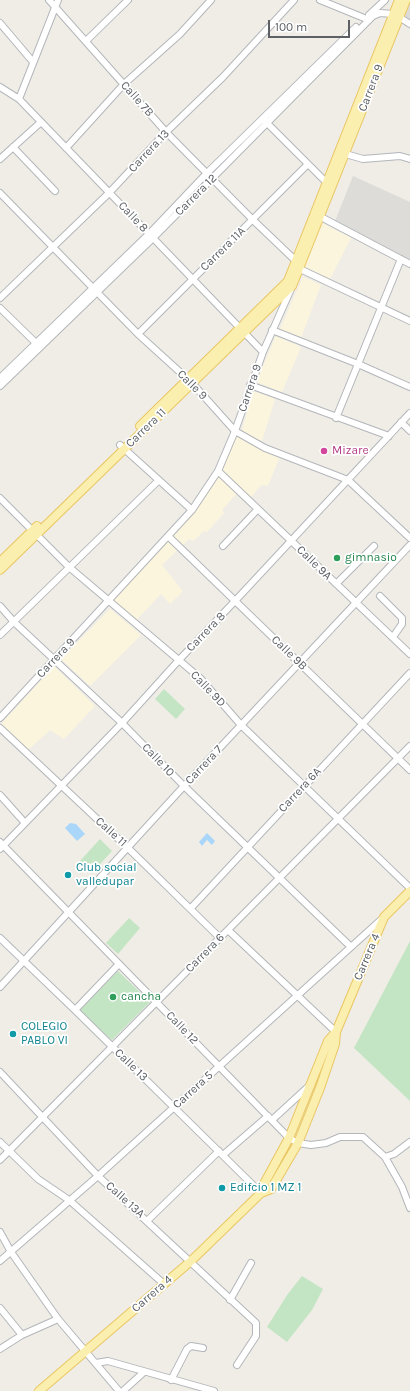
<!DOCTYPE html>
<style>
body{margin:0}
#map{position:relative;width:410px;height:1391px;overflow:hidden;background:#efede6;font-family:Karla,sans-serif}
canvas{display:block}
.scale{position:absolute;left:268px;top:20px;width:82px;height:18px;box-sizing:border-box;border:2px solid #5d6165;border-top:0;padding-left:5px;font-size:12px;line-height:14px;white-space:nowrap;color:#5d6165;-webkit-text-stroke:3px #fff;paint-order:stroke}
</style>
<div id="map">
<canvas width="410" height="1391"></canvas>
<div class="scale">100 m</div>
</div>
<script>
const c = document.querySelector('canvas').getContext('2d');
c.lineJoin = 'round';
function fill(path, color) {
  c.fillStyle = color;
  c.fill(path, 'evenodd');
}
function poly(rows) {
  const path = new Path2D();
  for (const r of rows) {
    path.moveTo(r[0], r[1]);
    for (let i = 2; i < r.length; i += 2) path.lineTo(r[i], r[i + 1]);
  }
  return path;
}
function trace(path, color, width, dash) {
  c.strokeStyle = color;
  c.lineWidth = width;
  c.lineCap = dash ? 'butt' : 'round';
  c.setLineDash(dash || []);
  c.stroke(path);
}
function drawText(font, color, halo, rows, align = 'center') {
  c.font = font + ' Karla,sans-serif';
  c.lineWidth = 3.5;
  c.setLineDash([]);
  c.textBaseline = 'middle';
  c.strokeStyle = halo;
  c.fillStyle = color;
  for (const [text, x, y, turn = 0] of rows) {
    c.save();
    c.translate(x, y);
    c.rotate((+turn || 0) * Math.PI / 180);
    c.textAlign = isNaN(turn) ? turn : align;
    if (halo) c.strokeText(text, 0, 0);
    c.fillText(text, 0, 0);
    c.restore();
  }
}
fill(poly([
 [322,223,351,238,330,279,303,266],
 [303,277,321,285,301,338,280,329],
 [276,336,301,347,282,392,256,382],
 [253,391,275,399,262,441,248,435,242,431],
 [235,431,281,454,268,486,261,485,249,500,239,491,222,510,224,513,207,532,204,531,193,541,189,539,162,565,182,590,182,592,170,604,161,594,138,618,136,624,109,602,194,512],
 [110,609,141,635,90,686,61,659],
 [54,666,95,706,64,739,50,730,28,750,1,724]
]), '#fcf5dd');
fill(poly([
 [405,0,410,0,410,29,397,21],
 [353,176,410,202,410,261,335,221]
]), '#dedcd8');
fill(poly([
 [164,689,185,709,176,719,155,699],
 [100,839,112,851,92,873,79,862],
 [129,918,140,928,118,954,106,943],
 [410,941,410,1101,354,1048],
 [118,971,150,1002,112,1040,79,1011],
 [302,1276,323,1289,312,1310,287,1342,267,1327,287,1295]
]), '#c4e5c4');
fill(poly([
 [70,823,76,824,85,834,77,841,65,828],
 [207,833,215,841,212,845,207,840,202,846,199,842]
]), '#aad6fa');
const minor = poly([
 [49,0,166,132,253,220,297,262],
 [320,0,369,20],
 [369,15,385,0],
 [399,17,410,24],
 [0,23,33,62],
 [86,41,128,0],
 [0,87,19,99,263,352],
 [19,99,58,0],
 [265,121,329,185],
 [13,147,55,191],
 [66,148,124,84,180,34,211,0],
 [342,153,363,159,400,156,410,159],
 [0,159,41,122],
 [0,193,138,334,192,383,235,431,265,448,348,480,410,538],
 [321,217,410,264],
 [300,269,410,321],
 [0,298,109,193,166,132,223,77,294,0],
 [0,308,38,345],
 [272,330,358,364,410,387],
 [138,334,307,165],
 [0,378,149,234,206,174,356,27],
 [250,385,389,436],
 [0,386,153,238,373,16,380,13,393,14],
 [336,418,401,259],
 [401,422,410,431],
 [120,445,192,510],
 [218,471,410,654],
 [0,498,69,567,200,678,241,725,410,888],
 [168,536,410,770],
 [223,546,258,509],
 [336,584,374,546],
 [380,596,402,618,402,624,393,637],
 [0,606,14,622,122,723,184,786,351,947],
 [0,635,158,481],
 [0,718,192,510,218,471,235,431,263,352,291,289],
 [0,728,128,848,220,938],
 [0,795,25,823],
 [0,842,289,1138,298,1143,311,1145,326,1143,340,1137,363,1137,385,1157,394,1154,410,1142],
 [0,849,122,723,179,660,235,601,410,413],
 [191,908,410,673],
 [228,930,336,1032],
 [0,938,75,1010,261,1193],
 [0,987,184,786,410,545],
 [75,1010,119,964],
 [0,1072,98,1176,256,1323,256,1336,237,1365],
 [272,1120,308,1087],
 [0,1142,38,1179,69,1200,164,1284],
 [223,1155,268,1116],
 [385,1157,402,1187,410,1208],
 [0,1160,410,746],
 [148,1220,219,1151],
 [0,1232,11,1252,58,1319,119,1391],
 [0,1261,98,1176,383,918],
 [230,1300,251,1263],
 [0,1308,22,1335],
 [0,1349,22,1335,58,1319],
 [96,1363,108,1361,214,1391],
 [171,1380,187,1349,191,1346,203,1348],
 [123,1391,144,1372]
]);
const major = poly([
 [140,426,288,281,399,0],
 [0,562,37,526],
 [0,570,292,286,406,0],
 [261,1193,264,1184,289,1138,328,1041,336,1032,384,917,410,891],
 [39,1391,191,1261,261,1193,271,1189,298,1143,320,1088,335,1044,336,1032]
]);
trace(minor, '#b3b6ba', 8);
trace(major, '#eac663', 10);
trace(minor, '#fff', 6);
trace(major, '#fbefaf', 8);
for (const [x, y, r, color] of [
 [324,451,4,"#d1479c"],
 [337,558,4,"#2e9e5b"],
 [68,875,4,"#0f9aa8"],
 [113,997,4,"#2e9e5b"],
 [13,1034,4,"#0f9aa8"],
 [222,1188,4,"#0f9aa8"]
]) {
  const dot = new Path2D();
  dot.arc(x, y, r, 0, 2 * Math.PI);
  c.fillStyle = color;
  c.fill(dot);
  trace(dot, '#fff', 1.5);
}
drawText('12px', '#5d6165', '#fff', [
 ["Carrera 9",371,88,-69],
 ["Calle 7B",137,99,48],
 ["Carrera 13",149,151,-47],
 ["Carrera 12",196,195,-45],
 ["Calle 8",133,217,46],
 ["Carrera 11A",223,249,-44],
 ["Calle 9",192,385,45],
 ["Carrera 9",250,388,-71],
 ["Carrera 11",146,428,-44],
 ["Calle 9A",314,563,44],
 ["Carrera 8",206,632,-46],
 ["Calle 9B",289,653,44],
 ["Carrera 9",56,658,-47],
 ["Calle 9D",208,689,46],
 ["Calle 10",158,760,46],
 ["Carrera 7",204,765,-47],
 ["Carrera 6A",300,790,-47],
 ["Calle 11",111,832,42],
 ["Carrera 6",205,953,-45],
 ["Carrera 4",367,957,-67],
 ["Calle 12",182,1028,46],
 ["Calle 13",131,1065,44],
 ["Carrera 5",193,1090,-42],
 ["Calle 13A",125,1200,42],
 ["Carrera 4",152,1294,-41]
]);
drawText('12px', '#b23c85', '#fff', [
 ["Mizare",332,451]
], 'left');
drawText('12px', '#27864d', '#fff', [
 ["gimnasio",345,558],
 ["cancha",121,997]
], 'left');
drawText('12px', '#0d838f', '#fff', [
 ["Club social",76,868],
 ["valledupar",76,882],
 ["COLEGIO",21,1027],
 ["PABLO VI",21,1041],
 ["Edifcio 1 MZ 1",230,1188]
], 'left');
</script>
